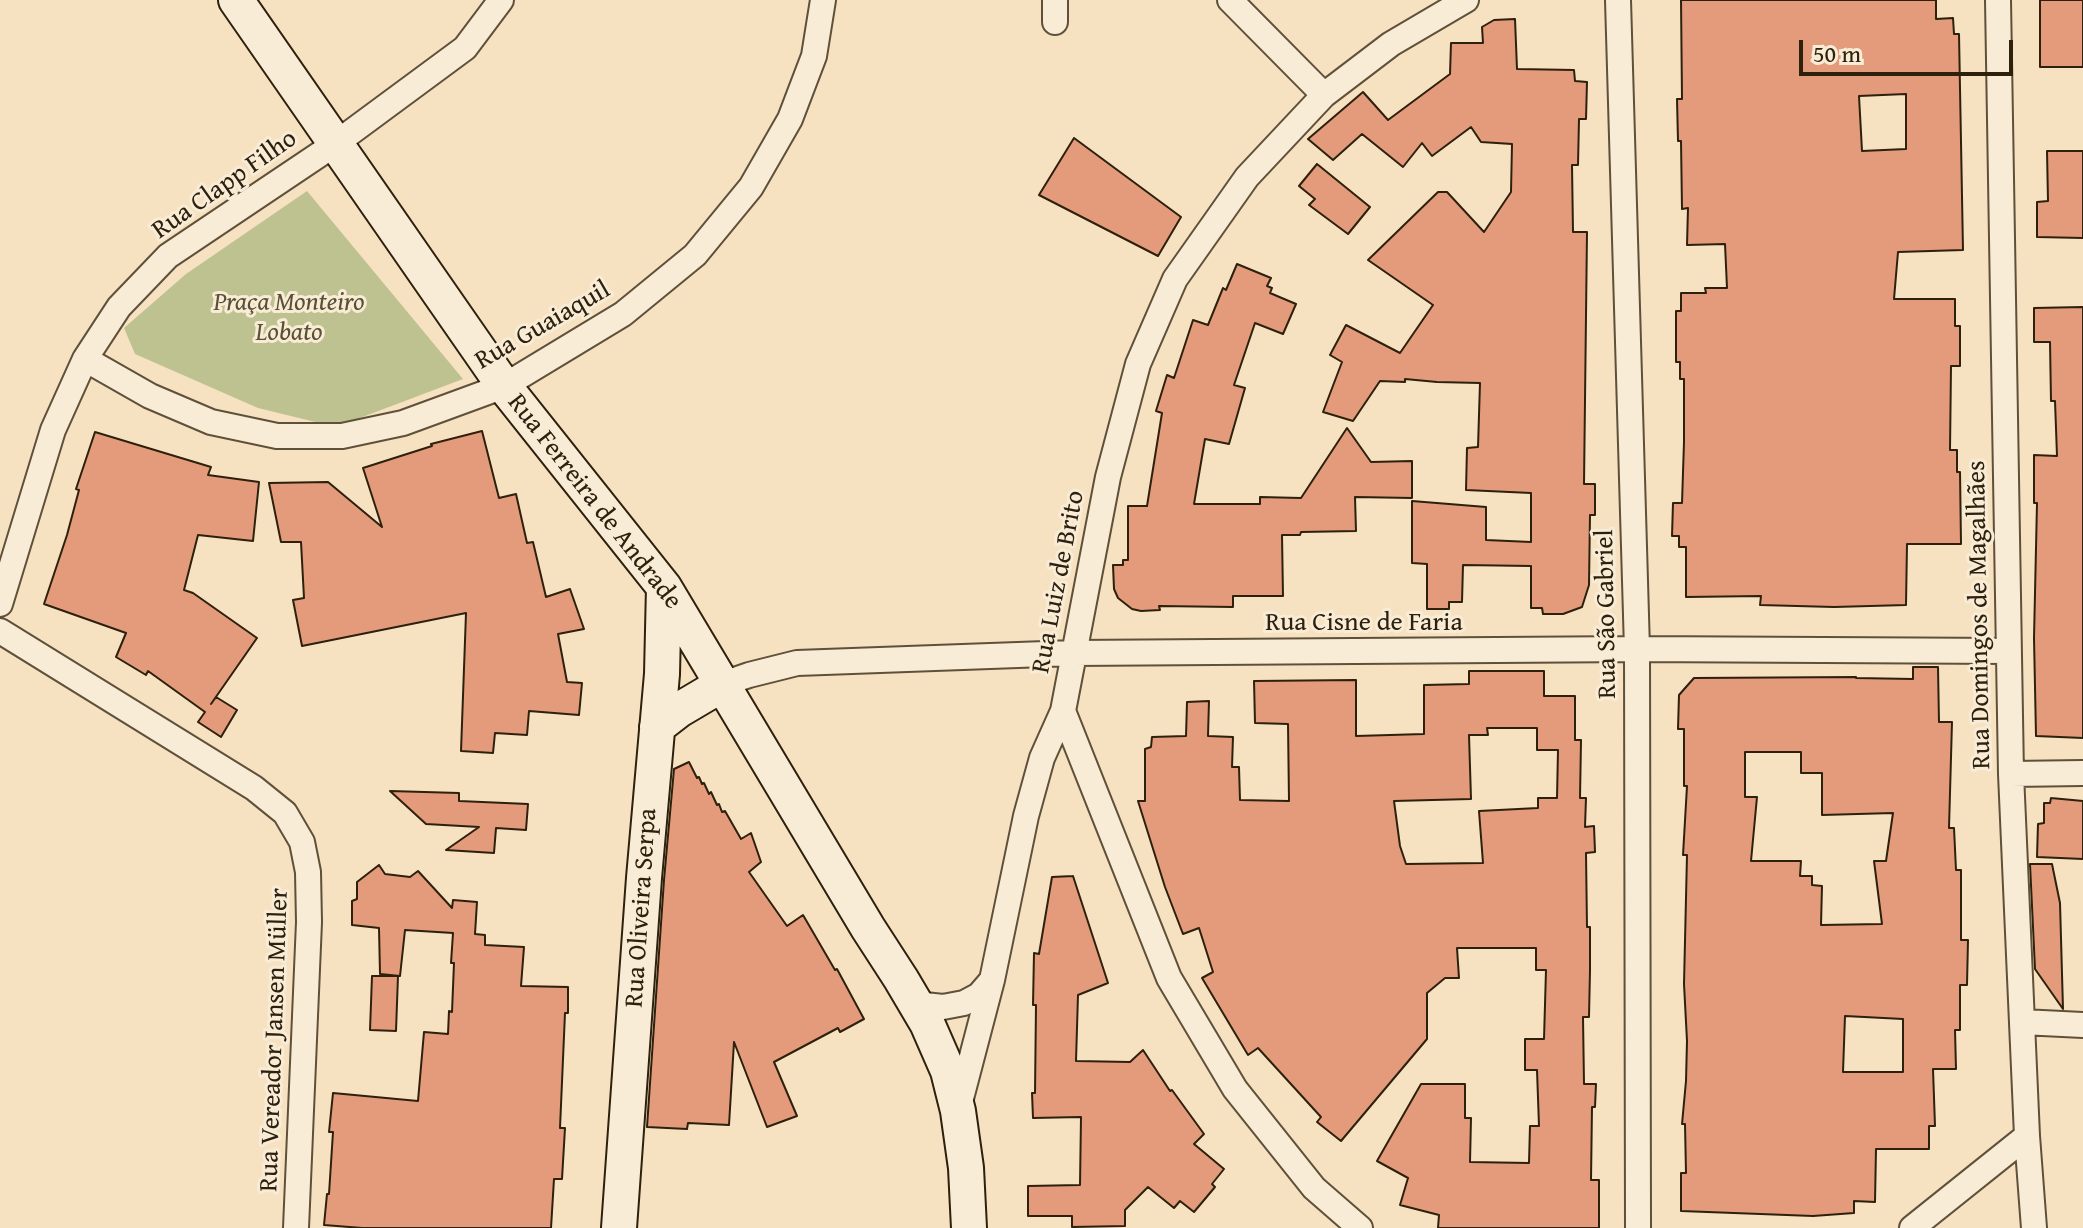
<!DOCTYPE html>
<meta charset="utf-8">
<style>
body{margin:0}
#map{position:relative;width:2083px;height:1228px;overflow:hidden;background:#f6e1c1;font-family:"Gentium Book Plus",serif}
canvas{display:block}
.scale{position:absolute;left:1799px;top:40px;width:214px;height:36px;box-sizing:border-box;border:4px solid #2d200d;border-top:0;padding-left:10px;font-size:24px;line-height:28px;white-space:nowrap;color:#2d200d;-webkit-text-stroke:6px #f9ecd7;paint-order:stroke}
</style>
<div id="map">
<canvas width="2083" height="1228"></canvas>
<div class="scale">50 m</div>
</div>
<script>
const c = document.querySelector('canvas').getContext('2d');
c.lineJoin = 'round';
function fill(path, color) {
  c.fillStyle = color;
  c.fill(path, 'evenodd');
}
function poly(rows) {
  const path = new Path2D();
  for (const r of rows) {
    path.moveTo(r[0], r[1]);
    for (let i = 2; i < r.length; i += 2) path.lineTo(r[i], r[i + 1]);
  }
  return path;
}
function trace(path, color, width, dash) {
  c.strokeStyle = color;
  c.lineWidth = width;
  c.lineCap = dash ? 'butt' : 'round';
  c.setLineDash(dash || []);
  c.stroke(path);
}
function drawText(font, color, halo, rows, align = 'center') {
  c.font = font + ' "Gentium Book Plus",serif';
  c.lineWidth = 6;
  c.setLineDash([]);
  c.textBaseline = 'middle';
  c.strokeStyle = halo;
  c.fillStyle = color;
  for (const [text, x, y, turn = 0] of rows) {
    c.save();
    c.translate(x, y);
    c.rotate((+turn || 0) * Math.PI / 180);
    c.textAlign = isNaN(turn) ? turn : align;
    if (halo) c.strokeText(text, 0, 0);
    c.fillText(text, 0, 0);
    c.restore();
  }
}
fill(poly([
 [307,191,463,379,336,427,258,408,135,354,124,328,186,274]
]), '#bec291');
const building = poly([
 [1681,0,1936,0,1936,19,1953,18,1954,34,1959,34,1963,250,1898,252,1894,299,1955,299,1955,326,1960,326,1960,366,1951,366,1950,450,1957,450,1957,472,1960,472,1961,544,1907,544,1906,605,1834,607,1760,605,1761,596,1686,597,1686,547,1679,547,1679,536,1672,536,1673,503,1682,503,1684,442,1684,379,1680,379,1680,362,1676,362,1676,311,1681,311,1681,293,1706,293,1705,288,1727,288,1725,244,1687,245,1688,208,1682,209,1681,141,1678,141,1677,99,1682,99,1681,0],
 [1906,94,1906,149,1862,151,1859,96,1906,94],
 [2040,0,2083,0,2083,67,2040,67,2040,0],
 [1515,19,1517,69,1574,70,1575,81,1587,82,1586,119,1579,119,1578,165,1572,165,1573,232,1587,232,1584,484,1595,484,1595,515,1590,515,1589,585,1582,607,1563,614,1543,614,1542,608,1531,608,1531,566,1463,565,1462,602,1449,602,1449,609,1427,609,1427,564,1412,563,1412,501,1486,507,1486,540,1531,542,1531,493,1466,490,1467,448,1478,447,1480,383,1437,382,1405,379,1405,382,1380,381,1353,421,1323,412,1342,362,1330,355,1346,325,1400,353,1433,305,1368,260,1438,192,1447,192,1484,232,1511,192,1512,144,1481,142,1471,127,1432,156,1422,143,1403,167,1362,134,1333,160,1308,139,1363,92,1388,120,1450,74,1451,43,1483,43,1482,27,1494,20,1515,19],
 [1074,138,1181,217,1158,256,1039,195,1074,138],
 [2047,151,2083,151,2083,238,2037,237,2037,202,2048,201,2047,151],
 [1317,164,1370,207,1348,234,1309,205,1315,199,1299,186,1317,164],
 [1237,264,1271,278,1267,286,1272,288,1270,293,1296,304,1283,334,1255,323,1234,385,1245,388,1229,444,1205,439,1194,504,1260,504,1260,497,1301,498,1347,428,1371,462,1412,461,1412,498,1355,497,1356,531,1301,532,1300,535,1282,535,1283,596,1233,596,1233,607,1159,606,1160,610,1141,611,1132,609,1118,598,1114,589,1113,565,1123,565,1123,560,1128,560,1128,506,1147,506,1162,413,1156,411,1167,375,1174,378,1193,320,1208,325,1223,288,1226,290,1237,264],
 [2083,307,2083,738,2036,736,2034,638,2037,503,2034,503,2034,455,2057,456,2055,401,2051,401,2050,342,2034,342,2034,308,2083,307],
 [482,431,499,498,516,494,527,543,533,542,546,597,570,589,584,629,558,634,567,682,582,683,579,715,529,711,527,735,495,733,493,753,461,751,466,613,302,646,293,600,304,598,301,542,281,542,269,483,328,482,382,527,363,468,432,446,431,444,482,431],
 [95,432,211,467,208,475,259,482,253,541,198,535,184,590,193,593,257,638,211,704,216,697,237,710,221,737,198,722,205,712,148,671,146,675,116,657,126,633,44,604,67,535,79,490,76,489,95,432],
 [1913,667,1938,667,1939,722,1952,722,1949,828,1954,828,1956,870,1961,870,1961,940,1968,940,1967,985,1960,985,1960,1030,1955,1030,1956,1069,1933,1069,1935,1126,1929,1126,1929,1149,1876,1149,1875,1202,1854,1201,1854,1213,1813,1216,1681,1211,1681,1173,1686,1173,1685,1124,1682,1124,1686,1081,1687,1041,1684,984,1687,855,1683,855,1687,786,1684,786,1684,729,1678,729,1679,695,1694,678,1856,677,1856,678,1913,679,1913,667],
 [1745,752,1801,752,1801,773,1822,773,1822,815,1893,813,1886,861,1874,861,1882,924,1821,925,1822,886,1812,885,1812,876,1800,876,1801,861,1751,861,1757,797,1745,797,1745,752],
 [1845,1016,1903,1019,1903,1072,1843,1072,1845,1016],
 [1469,671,1544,671,1544,696,1575,696,1575,740,1581,740,1580,798,1586,798,1585,827,1594,826,1595,852,1586,853,1587,927,1590,927,1590,970,1589,1017,1583,1017,1584,1084,1596,1084,1595,1107,1592,1107,1591,1180,1599,1180,1599,1228,1438,1228,1439,1215,1400,1205,1408,1178,1377,1161,1421,1084,1465,1084,1465,1118,1471,1118,1470,1162,1529,1163,1530,1126,1539,1126,1537,1070,1525,1070,1525,1039,1544,1039,1546,970,1536,970,1536,948,1457,948,1459,978,1445,978,1427,993,1427,1039,1341,1141,1317,1122,1321,1117,1258,1048,1248,1055,1202,978,1213,972,1199,928,1183,934,1165,887,1138,801,1145,801,1145,749,1151,747,1152,737,1186,736,1187,702,1209,701,1208,736,1233,737,1232,767,1239,767,1240,800,1289,801,1288,724,1255,723,1254,681,1356,680,1356,736,1424,734,1424,685,1469,684,1469,671],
 [1487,728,1537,728,1537,750,1558,750,1557,798,1538,798,1538,808,1479,811,1483,863,1406,864,1400,846,1394,801,1471,799,1469,735,1488,735,1487,728],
 [689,762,697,778,699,777,702,784,704,783,709,794,711,792,717,805,719,804,722,812,725,811,741,839,751,833,761,862,749,872,787,926,803,915,835,970,837,969,864,1019,840,1032,838,1028,774,1062,797,1116,767,1127,734,1042,729,1125,688,1123,687,1129,647,1127,664,880,674,769,689,762],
 [390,791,459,793,459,801,528,804,526,830,496,828,494,853,446,850,479,827,426,824,390,791],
 [2051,798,2083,801,2083,859,2037,857,2038,824,2044,823,2044,803,2050,803,2051,798],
 [2030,864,2052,864,2060,903,2063,1009,2035,969,2030,864],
 [379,865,385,874,410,877,418,871,452,908,453,900,477,902,475,934,485,935,485,945,524,947,521,986,568,987,568,1013,565,1013,560,1128,565,1128,562,1179,554,1179,551,1228,362,1228,324,1225,327,1194,329,1194,333,1132,329,1132,333,1093,418,1101,424,1032,448,1034,449,1011,452,1012,454,963,451,963,453,933,405,930,400,976,380,974,379,928,352,925,352,901,357,899,357,882,379,865],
 [1073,876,1108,983,1078,995,1076,1061,1130,1062,1143,1050,1170,1091,1172,1090,1204,1134,1194,1144,1224,1169,1212,1184,1215,1187,1194,1212,1180,1201,1174,1208,1148,1187,1125,1210,1125,1226,1072,1227,1072,1216,1028,1216,1028,1186,1080,1185,1081,1117,1033,1118,1032,1093,1035,1093,1036,1005,1033,1005,1034,953,1039,954,1052,877,1073,876],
 [372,976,398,976,396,1031,370,1030,372,976]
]);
fill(building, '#e39b7b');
trace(building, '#2d200d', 2);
const street = poly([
 [1055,0,1055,22],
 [1230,0,1324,95],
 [1618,0,1637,649,1638,1228],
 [1998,0,2011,774,2027,1136,2034,1228],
 [85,359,150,396,211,422,277,436,342,436,403,423,504,386,623,314,695,255,751,187,790,119,814,56,823,0],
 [0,604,53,430,85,359,119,307,168,256,335,144,465,48,501,0],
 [0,631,254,788,285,813,302,842,308,872,309,922,296,1228],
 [723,684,749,675,797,663,1073,653,1637,649,2008,651],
 [2011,774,2083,773],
 [915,1004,943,1007,964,1003,979,995,992,980],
 [2022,1022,2083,1025],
 [959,1106,992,980,1026,816,1042,758,1063,711],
 [1360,1228,1314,1188,1235,1089,1169,978,1063,711,1108,477,1138,364,1175,279,1247,177,1324,95,1391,44,1466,0],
 [1912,1228,2027,1136]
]);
const secondary = poly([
 [236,0,504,386,664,587,868,928,901,979,927,1023,948,1071,958,1111,966,1168,969,1228],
 [657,727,679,710,723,684],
 [619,1228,644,878,662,674,664,587]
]);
trace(street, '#5f503a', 28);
trace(secondary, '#2d200d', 38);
trace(street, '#f9ecd7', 24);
trace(secondary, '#f9ecd7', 34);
drawText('26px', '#2d200d', '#f9ecd7', [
 ["Rua Clapp Filho",225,185,-35],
 ["Rua Guaiaquil",543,326,-30],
 ["Rua Ferreira de Andrade",594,502,52],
 ["Rua Luiz de Brito",1059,582,-79],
 ["Rua São Gabriel",1607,614,-91],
 ["Rua Domingos de Magalhães",1980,615,-91],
 ["Rua Cisne de Faria",1364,623],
 ["Rua Oliveira Serpa",642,908,-86],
 ["Rua Vereador Jansen Müller",275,1040,-88]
]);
drawText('italic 26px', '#585135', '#f9ecd7', [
 ["Praça Monteiro",289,303],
 ["Lobato",289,333]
]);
</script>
